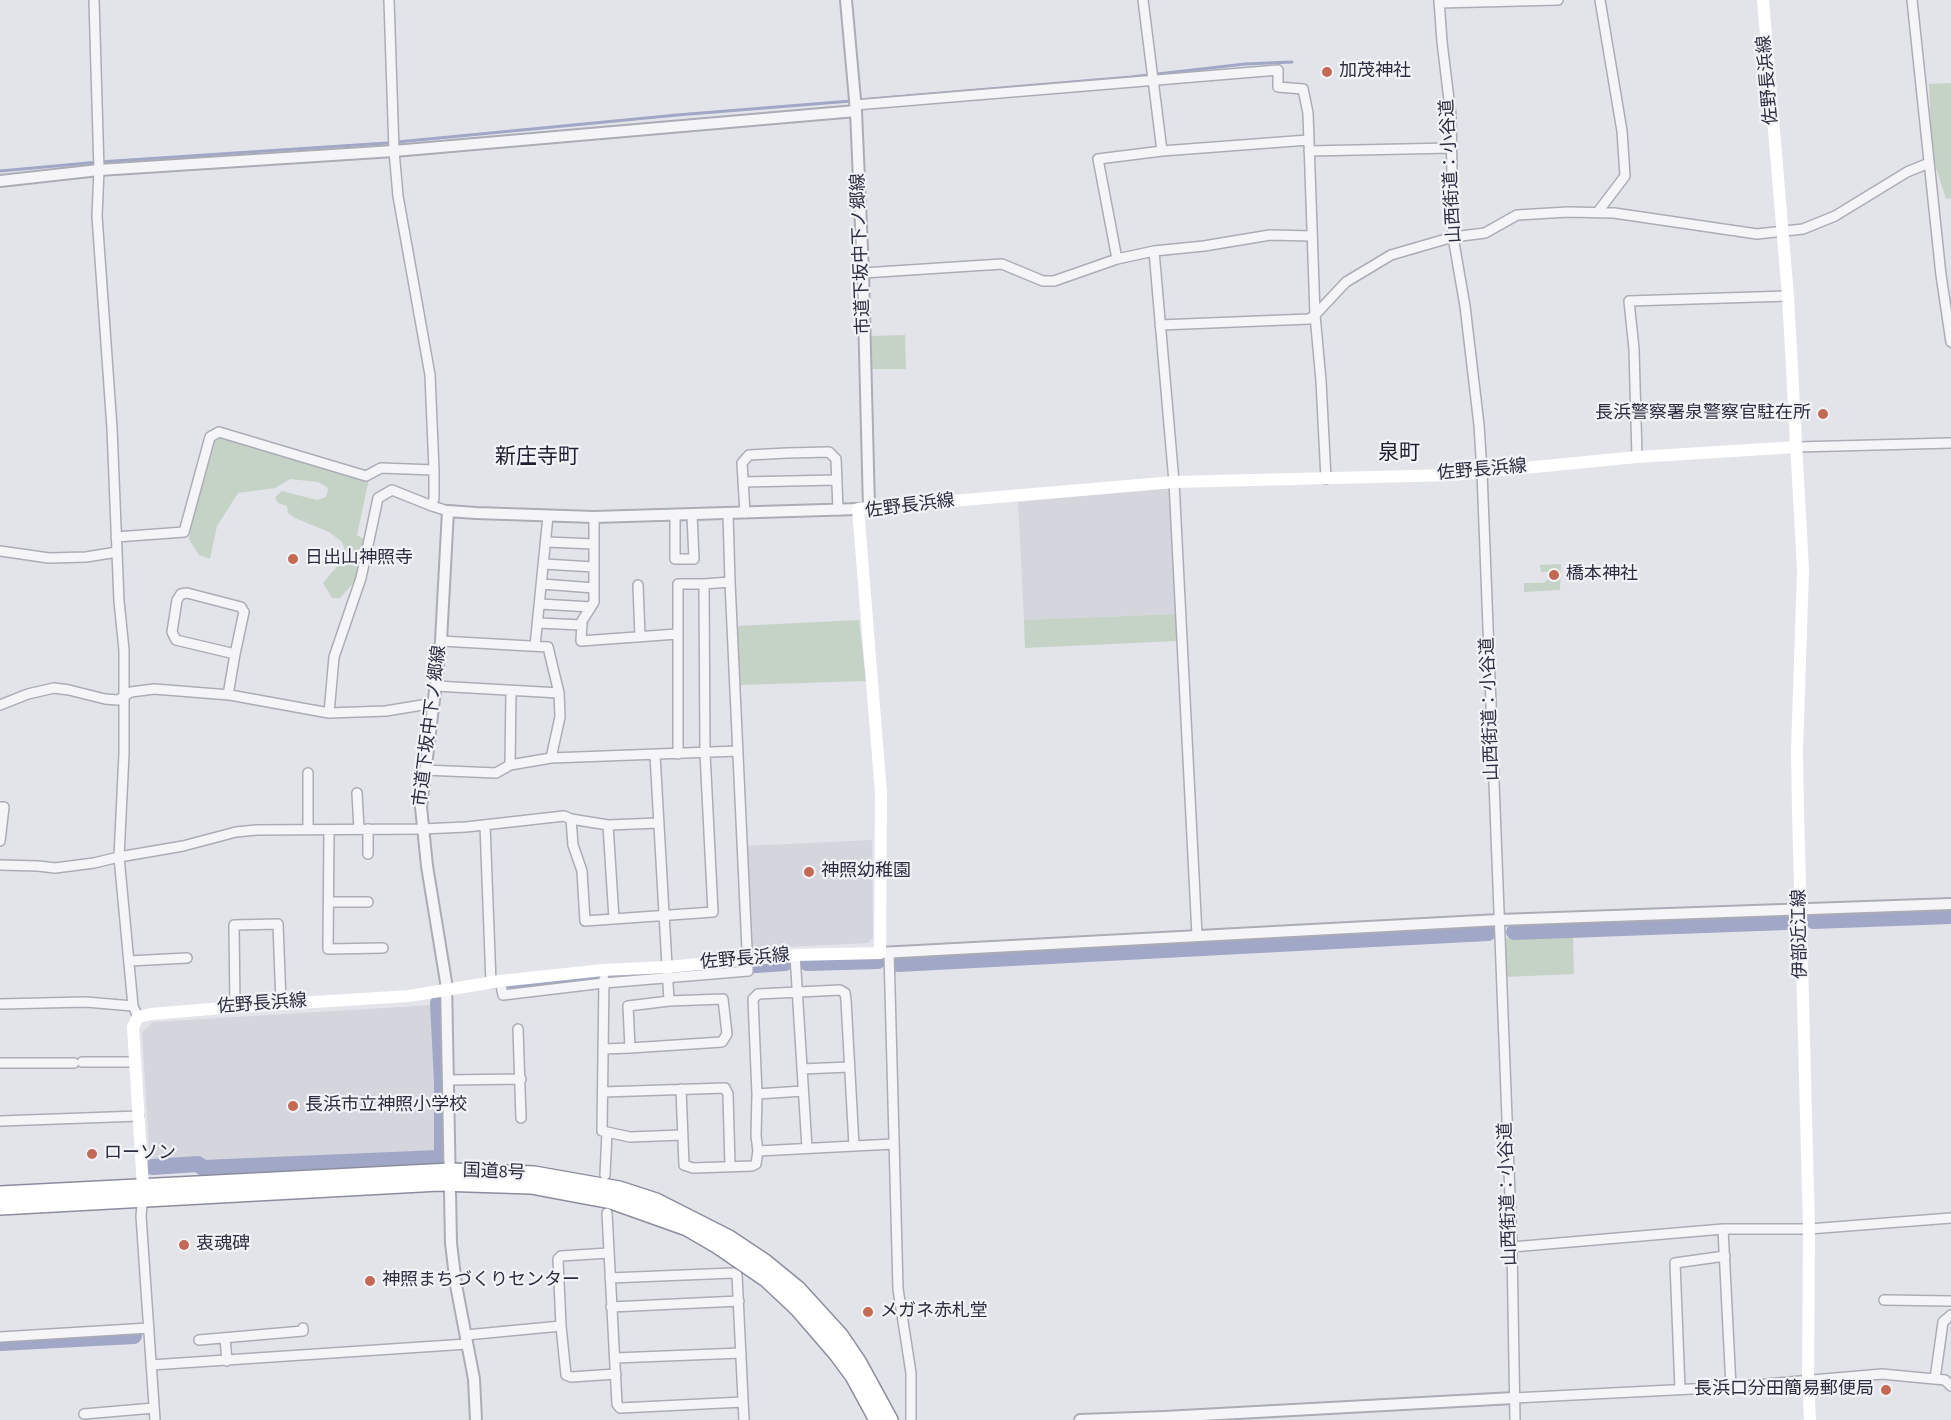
<!DOCTYPE html>
<meta charset="utf-8">
<style>
body{margin:0}
canvas{display:block;background:#e3e3ea}
</style>
<canvas width="1951" height="1420"></canvas>
<script>
const c = document.querySelector('canvas').getContext('2d');
c.lineJoin = 'round';
function fill(path, color) {
  c.fillStyle = color;
  c.fill(path, 'evenodd');
}
function poly(rows) {
  const path = new Path2D();
  for (const r of rows) {
    path.moveTo(r[0], r[1]);
    for (let i = 2; i < r.length; i += 2) path.lineTo(r[i], r[i + 1]);
  }
  return path;
}
function trace(path, color, width, dash) {
  c.strokeStyle = color;
  c.lineWidth = width;
  c.lineCap = dash ? 'butt' : 'round';
  c.setLineDash(dash || []);
  c.stroke(path);
}
function drawText(font, color, halo, rows, align = 'center') {
  c.font = font + ' "Source Sans 3","Noto Sans JP",sans-serif';
  c.lineWidth = 4.5;
  c.setLineDash([]);
  c.textBaseline = 'middle';
  c.strokeStyle = halo;
  c.fillStyle = color;
  for (const [text, x, y, turn = 0] of rows) {
    c.save();
    c.translate(x, y);
    c.rotate((+turn || 0) * Math.PI / 180);
    c.textAlign = isNaN(turn) ? turn : align;
    if (halo) c.strokeText(text, 0, 0);
    c.fillText(text, 0, 0);
    c.restore();
  }
}
fill(poly([
 [1170,488,1176,614,1024,620,1018,502],
 [872,840,873,937,868,943,748,949,744,846],
 [433,1005,438,1058,441,1153,436,1156,291,1162,290,1167,209,1170,208,1166,203,1166,197,1161,150,1165,142,1032,153,1022]
]), '#d5d5de');
fill(poly([
 [1951,83,1951,198,1946,199,1932,155,1929,84],
 [905,335,906,369,871,369,870,336],
 [219,435,369,479,357,535,365,540,356,580,340,598,332,598,323,583,344,558,345,550,342,542,329,532,295,518,288,513,287,506,278,503,275,497,282,491,317,500,326,497,328,490,327,487,318,482,290,479,275,488,238,493,217,526,210,559,199,555,189,539,190,532,212,440],
 [1561,564,1560,590,1524,592,1524,583,1543,583,1547,580,1557,578,1557,572,1541,572,1540,565],
 [1176,614,1177,641,1025,648,1024,620],
 [859,620,866,681,739,685,736,626],
 [1573,936,1574,974,1505,977,1504,938]
]), '#c5d3c6');
trace(poly([
 [858,100,1131,77,1245,64,1292,62],
 [0,171,99,162,387,143,677,115,851,101]
]), '#a1a7c6', 3);
trace(poly([
 [1813,921,1951,916],
 [1514,932,1787,922],
 [807,963,878,961],
 [898,964,1488,933],
 [728,967,785,963],
 [506,988,657,973],
 [152,1167,198,1164,203,1168,438,1158,442,1154,442,1082,438,1003],
 [0,1343,134,1336]
]), '#a1a7c6', 16);
const minor = poly([
 [94,0,99,170,97,216,112,428,119,601,124,650,124,754,119,857,183,846,236,832,256,830,422,829,466,827,564,816,571,819,608,825,658,823],
 [389,0,394,151,398,196,430,375,434,470,434,498,432,506],
 [1143,0,1162,151],
 [1439,0,1442,42,1451,116,1453,237,1465,306,1479,425,1482,472,1512,1247,1515,1420],
 [1912,0,1941,275,1951,342],
 [1439,3,1558,0],
 [855,105,1278,70,1278,87,1303,89,1308,113,1315,315,1321,381,1326,479],
 [1309,151,1451,148],
 [1597,213,1625,176,1622,131,1600,0],
 [1154,251,1174,482,1197,935],
 [1117,259,1098,159,1162,151,1308,140],
 [863,273,1002,264,1043,281,1054,281,1117,259,1154,251,1204,246,1270,235,1312,236],
 [1160,325,1309,319,1315,315,1346,282,1391,255,1453,237,1485,233,1517,215,1568,212,1614,213,1757,234,1803,229,1835,216,1907,172,1929,163],
 [1797,447,1951,443],
 [1637,457,1634,349,1629,301,1788,296],
 [743,482,837,480],
 [745,513,742,463,749,455,787,453,829,452,836,459,838,510],
 [675,515,675,559,694,559,692,515],
 [594,517,594,602,582,621,581,641,677,634],
 [116,537,184,532,210,437,219,432,366,476,381,468,434,470],
 [547,542,594,544],
 [0,551,49,558,86,557,117,552],
 [544,564,594,567],
 [542,584,594,588],
 [638,585,640,637],
 [540,604,591,607],
 [538,623,582,625],
 [441,641,548,647,559,693,560,717,551,758],
 [535,646,548,516],
 [436,686,559,693],
 [228,695,235,654,244,612,241,607,187,593,181,594,177,600,172,632,176,640,235,654],
 [0,705,28,694,54,688,69,690,105,699,118,700,131,692,154,689,230,695,329,713,386,711,434,703],
 [329,713,334,657,361,578,378,498,392,490,432,506,448,511],
 [678,754,678,584,704,584],
 [655,755,669,1001],
 [510,765,511,691],
 [424,770,496,773,510,765,551,758,738,751],
 [308,773,308,830],
 [357,793,359,829],
 [0,807,4,807,0,841],
 [571,819,573,845,582,871,585,921,713,912,705,753,704,584,730,582],
 [485,825,491,983],
 [608,825,614,919],
 [329,830,328,949,383,948],
 [368,854,368,829],
 [0,865,38,866,55,868,94,863,119,857,133,1006,138,1017],
 [329,902,368,902],
 [889,952,898,1289,911,1373,911,1420],
 [795,955,807,1148],
 [129,961,187,958],
 [604,979,602,1131,630,1137,682,1135],
 [500,981,503,995,604,983,748,971,730,582,728,514],
 [723,999,727,1034,722,1042,630,1048,628,1006,669,1001,723,999],
 [0,1004,86,1002,133,1006],
 [235,1007,234,925,278,924,281,1003],
 [518,1029,521,1118],
 [603,1049,630,1048],
 [82,1062,135,1062],
 [0,1063,74,1063],
 [802,1069,849,1067],
 [448,1080,521,1079],
 [681,1089,684,1165,693,1168,752,1166,756,1164,758,1151,756,1136,757,1094,753,999,758,994,840,990,845,993,846,1000,854,1146],
 [603,1092,725,1088,728,1094,730,1166],
 [757,1094,803,1091],
 [1,1121,139,1116],
 [758,1151,893,1144],
 [605,1175,607,1132],
 [143,1195,141,1216,155,1420],
 [607,1213,617,1404,620,1408,743,1402],
 [1723,1229,1731,1387],
 [1512,1247,1723,1229,1809,1229,1951,1218],
 [608,1253,561,1256,558,1259,561,1326,566,1375,571,1377,616,1374],
 [610,1278,733,1273,737,1275,744,1420],
 [1884,1300,1951,1301],
 [611,1307,739,1301],
 [466,1335,561,1326],
 [0,1337,149,1328],
 [225,1338,227,1361],
 [199,1340,303,1331,303,1328],
 [615,1358,741,1353],
 [151,1365,467,1344],
 [1935,1379,1943,1322,1951,1315],
 [1680,1389,1675,1263,1725,1256],
 [1514,1398,1731,1387,1882,1374,1945,1380,1951,1386],
 [84,1414,154,1408]
]);
const tertiary = poly([
 [846,0,856,111,863,273,869,508],
 [0,181,99,170,394,151,856,111],
 [880,953,1499,920,1951,904],
 [476,1420,474,1379,456,1285,451,1243,446,982,427,866,421,807,441,641,448,511,476,513,594,517,858,509],
 [1080,1420,1164,1417,1514,1398]
]);
const trunk = poly([
 [0,1194,451,1171,534,1174,619,1189,656,1201,729,1238,765,1262,798,1289,840,1335,859,1363,890,1420],
 [0,1207,439,1183,531,1186,611,1201,687,1228,718,1246,766,1279,798,1309,836,1353,853,1376,877,1420]
]);
trace(minor, '#acacb7', 12);
trace(tertiary, '#acacb7', 14);
trace(trunk, '#8b8d9f', 18);
trace(minor, '#f5f5f8', 9);
trace(tertiary, '#f5f5f8', 10);
trace(poly([
 [1763,0,1788,296,1803,570,1797,751,1798,810,1809,1229,1808,1380,1810,1420],
 [143,1187,133,1027,138,1017,151,1014,235,1007,409,996,500,981,603,970,667,967,795,955,880,953,881,793,858,509,1174,482,1452,475,1637,457,1797,447]
]), '#fff', 12);
trace(trunk, '#fff', 15);
for (const [x, y, r, color] of [
 [1327,72,6,"#c36954"],
 [1823,414,6,"#c36954"],
 [293,559,6,"#c36954"],
 [1554,575,6,"#c36954"],
 [809,872,6,"#c36954"],
 [293,1106,6,"#c36954"],
 [92,1154,6,"#c36954"],
 [184,1245,6,"#c36954"],
 [370,1281,6,"#c36954"],
 [868,1312,6,"#c36954"],
 [1886,1390,6,"#c36954"]
]) {
  const dot = new Path2D();
  dot.arc(x, y, r, 0, 2 * Math.PI);
  c.fillStyle = color;
  c.fill(dot);
  trace(dot, '#f2f3f7', 2);
}
drawText('18px', '#2c2d40', '#f2f3f7', [
 ["加茂神社",1339,72],
 ["長浜警察署泉警察官駐在所",1811,414,"right"],
 ["日出山神照寺",305,559],
 ["橋本神社",1566,575],
 ["神照幼稚園",821,872],
 ["長浜市立神照小学校",305,1106],
 ["ローソン",104,1154],
 ["衷魂碑",196,1245],
 ["神照まちづくりセンター",382,1281],
 ["メガネ赤札堂",880,1312],
 ["長浜口分田簡易郵便局",1874,1390,"right"]
], 'left');
drawText('18px', '#2c2d40', '#f2f3f7', [
 ["佐野長浜線",1769,80,-95],
 ["山西街道：小谷道",1452,171,-93],
 ["市道下坂中下ノ郷線",862,254,-92],
 ["佐野長浜線",1482,471,-5],
 ["佐野長浜線",910,507,-7],
 ["山西街道：小谷道",1491,709,-92],
 ["市道下坂中下ノ郷線",431,726,-83],
 ["伊部近江線",1801,934,-91],
 ["佐野長浜線",745,960,-5],
 ["佐野長浜線",262,1005,-4],
 ["国道8号",494,1173,2],
 ["山西街道：小谷道",1509,1194,-92]
]);
drawText('21px', '#1e1e31', '#f2f3f7', [
 ["泉町",1399,454],
 ["新庄寺町",537,458]
]);
</script>
